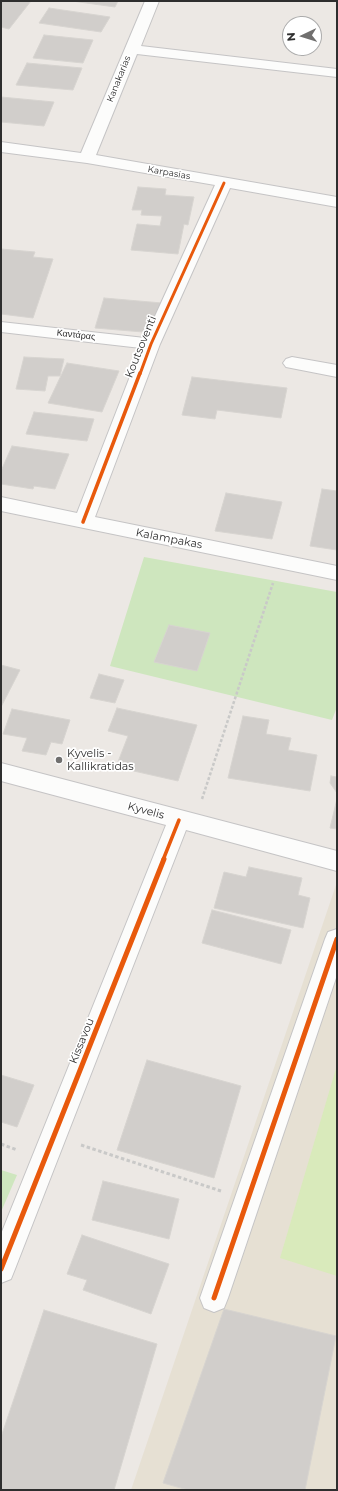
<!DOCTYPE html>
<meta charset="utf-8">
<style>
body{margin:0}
#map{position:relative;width:338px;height:1491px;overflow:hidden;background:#ece8e4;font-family:Montserrat,sans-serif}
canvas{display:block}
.frame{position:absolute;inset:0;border:2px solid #2e2e2e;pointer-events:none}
.north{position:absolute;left:282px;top:16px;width:40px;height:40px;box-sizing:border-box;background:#fff;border:1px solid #ababab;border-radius:50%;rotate:266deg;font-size:11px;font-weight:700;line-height:16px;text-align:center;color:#2e2e2e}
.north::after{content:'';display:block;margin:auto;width:14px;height:18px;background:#706f6e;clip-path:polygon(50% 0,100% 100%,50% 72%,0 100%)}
</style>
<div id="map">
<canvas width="338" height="1491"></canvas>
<div class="frame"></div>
<div class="north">N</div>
</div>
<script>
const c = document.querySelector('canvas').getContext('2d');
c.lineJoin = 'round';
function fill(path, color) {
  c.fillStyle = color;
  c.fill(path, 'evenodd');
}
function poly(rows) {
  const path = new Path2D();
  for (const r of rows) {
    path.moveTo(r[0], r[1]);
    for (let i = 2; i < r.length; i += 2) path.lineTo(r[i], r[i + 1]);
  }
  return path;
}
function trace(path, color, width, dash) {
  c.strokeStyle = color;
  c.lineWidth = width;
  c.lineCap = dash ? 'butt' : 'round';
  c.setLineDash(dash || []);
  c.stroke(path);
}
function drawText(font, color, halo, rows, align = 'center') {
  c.font = font + ' Montserrat,sans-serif';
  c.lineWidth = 3.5;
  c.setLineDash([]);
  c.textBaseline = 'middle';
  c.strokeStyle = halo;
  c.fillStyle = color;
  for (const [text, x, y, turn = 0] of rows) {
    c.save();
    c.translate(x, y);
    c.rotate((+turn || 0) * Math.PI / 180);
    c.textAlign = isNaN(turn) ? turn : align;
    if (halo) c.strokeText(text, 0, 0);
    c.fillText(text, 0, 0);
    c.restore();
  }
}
fill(poly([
 [337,882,337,1490,131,1490]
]), '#e6e0d3');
fill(poly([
 [144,557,337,592,337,707,332,720,110,666],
 [1,1170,17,1175,1,1212]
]), '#cee6be');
fill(poly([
 [337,1065,337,1276,280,1258]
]), '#d9eabb');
const building = poly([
 [1,1,31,1,9,29,1,27,1,1],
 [72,1,118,1,115,7,72,1],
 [49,8,110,17,101,32,39,23,49,8],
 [44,35,93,40,83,63,33,58,44,35],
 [27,63,82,68,73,90,16,85,27,63],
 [1,97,54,102,44,126,1,122,1,97],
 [138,187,166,189,165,195,194,197,188,225,184,224,178,254,131,250,137,224,160,226,162,216,141,215,142,210,132,210,138,187],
 [1,249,35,252,33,257,53,259,33,318,1,314,1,249],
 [104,298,162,303,155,333,95,328,104,298],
 [24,357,64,359,60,376,48,376,45,391,16,389,24,357],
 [67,363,119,371,102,412,48,403,67,363],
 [192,377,287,388,281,418,217,410,215,419,182,415,192,377],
 [34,412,94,419,87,441,26,434,34,412],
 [12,446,69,454,55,489,34,486,33,489,1,484,1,471,12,446],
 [322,489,337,491,337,550,310,546,322,489],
 [226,493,282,502,272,539,215,531,226,493],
 [169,625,210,633,197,671,154,662,169,625],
 [1,665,20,670,1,707,1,665],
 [99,674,124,680,115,703,90,698,99,674],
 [117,708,197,725,178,781,116,767,128,736,108,731,117,708],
 [12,709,70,720,62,744,51,742,46,755,22,751,27,738,3,734,12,709],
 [243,716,269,720,266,734,291,738,288,750,317,755,310,791,228,778,243,716],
 [331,776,337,777,337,793,330,783,331,776],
 [337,799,337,829,330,828,337,799],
 [249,867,302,878,298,895,310,898,303,928,214,908,224,872,246,877,249,867],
 [212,910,291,930,281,964,202,943,212,910],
 [147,1060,241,1086,214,1178,117,1150,147,1060],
 [1,1075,34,1085,17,1127,1,1122,1,1075],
 [103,1181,179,1199,169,1239,92,1220,103,1181],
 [82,1235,169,1264,151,1314,83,1290,87,1280,67,1274,82,1235],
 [224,1309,336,1336,305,1490,188,1490,163,1483,224,1309],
 [44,1310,157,1344,114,1490,1,1490,1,1437,44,1310]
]);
fill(building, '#d1cecb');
trace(building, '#d7d4d0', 1);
const minor = poly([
 [145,1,159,1,141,46,337,69,337,77,137,54,96,155,337,197,337,207,230,188,160,344,95,517,337,566,337,580,1,511,1,497,77,513,141,348,1,332,1,322,145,338,215,185,87,163,1,152,1,142,81,153,145,1],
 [292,357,337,365,337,377,286,367,283,363,286,359,292,357],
 [1,763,337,851,337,871,186,830,15,1269,11,1279,1,1283,1,1234,166,825,1,781,1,763],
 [337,929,337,975,228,1298,224,1308,214,1312,204,1308,200,1298,325,939,328,932,337,929]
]);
trace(minor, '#c5c4c5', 2);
trace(poly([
 [202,799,273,583]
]), '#c9c9c8', 2.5, [3, 2]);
trace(poly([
 [1,1144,17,1150],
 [81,1145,221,1191]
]), '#c9c9c8', 3, [3.5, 2.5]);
fill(minor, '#fcfcfb');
trace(poly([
 [140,374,151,344,224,183]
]), '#e8590c', 3);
trace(poly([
 [83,522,140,373],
 [163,860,179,820]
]), '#e8590c', 3.5);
trace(poly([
 [1,1269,164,859],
 [214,1298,337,939]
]), '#e8590c', 5);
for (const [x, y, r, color] of [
 [59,760,4,"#706f6e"]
]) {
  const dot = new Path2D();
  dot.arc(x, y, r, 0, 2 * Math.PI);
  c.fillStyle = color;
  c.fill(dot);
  trace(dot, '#fff', 1.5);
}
drawText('9px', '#2e2e2e', '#fff', [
 ["Kanakarias",119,79,-68],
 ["Karpasias",169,173,10],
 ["Καντάρας",76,335,6]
]);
drawText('11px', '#2e2e2e', '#fff', [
 ["Koutsoventi",141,347,-68],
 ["Kalampakas",169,539,11],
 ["Kyvelis",146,811,15],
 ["Kissavou",82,1041,-68]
]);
drawText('11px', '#2e2e2e', '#fff', [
 ["Kyvelis -",67,754],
 ["Kallikratidas",67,767]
], 'left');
</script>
